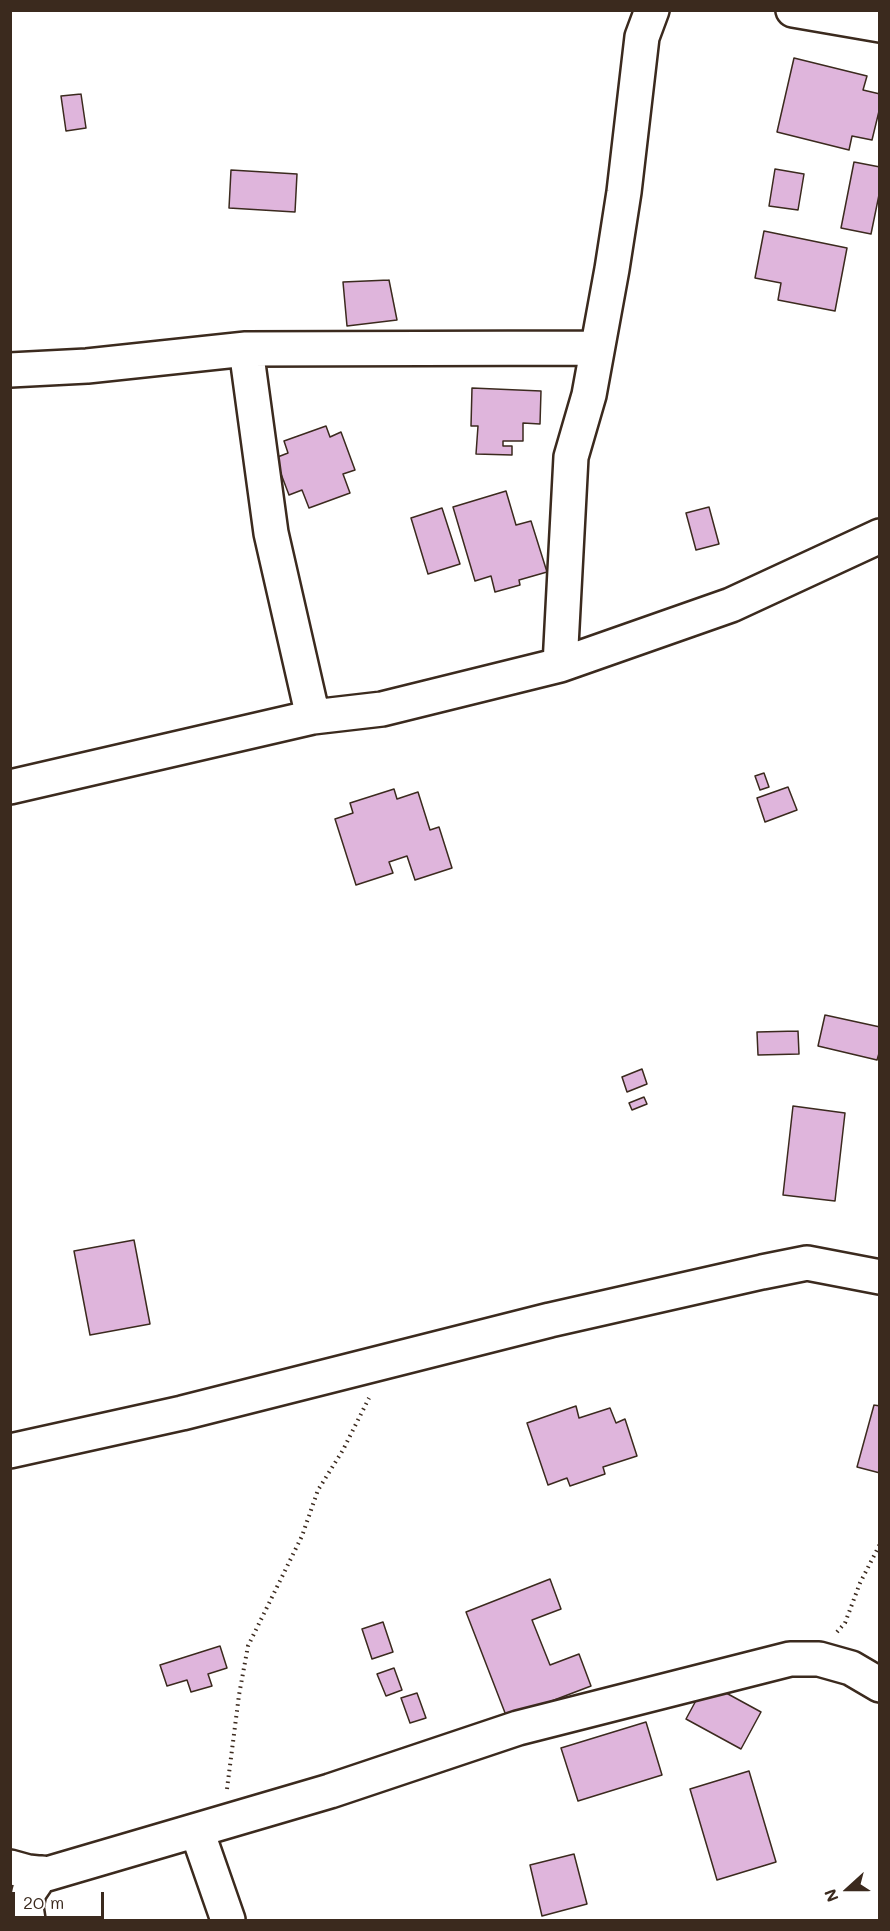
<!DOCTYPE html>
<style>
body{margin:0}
#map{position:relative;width:890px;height:1931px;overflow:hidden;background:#fff;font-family:Mali,sans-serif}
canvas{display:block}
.frame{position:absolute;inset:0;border:12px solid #3b2a1e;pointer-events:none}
.north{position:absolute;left:818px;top:1859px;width:60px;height:60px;-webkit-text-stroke:4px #fff;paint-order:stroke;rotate:249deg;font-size:16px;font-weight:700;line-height:24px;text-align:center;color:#3b2a1e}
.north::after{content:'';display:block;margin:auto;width:21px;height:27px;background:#3b2a1e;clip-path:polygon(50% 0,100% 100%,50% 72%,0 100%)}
.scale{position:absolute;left:12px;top:1892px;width:92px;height:27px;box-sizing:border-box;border:3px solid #3b2a1e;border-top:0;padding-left:8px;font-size:18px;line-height:21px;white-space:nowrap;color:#3b2a1e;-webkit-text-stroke:4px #fff;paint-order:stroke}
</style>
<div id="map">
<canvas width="890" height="1931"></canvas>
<div class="frame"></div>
<div class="north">N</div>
<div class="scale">20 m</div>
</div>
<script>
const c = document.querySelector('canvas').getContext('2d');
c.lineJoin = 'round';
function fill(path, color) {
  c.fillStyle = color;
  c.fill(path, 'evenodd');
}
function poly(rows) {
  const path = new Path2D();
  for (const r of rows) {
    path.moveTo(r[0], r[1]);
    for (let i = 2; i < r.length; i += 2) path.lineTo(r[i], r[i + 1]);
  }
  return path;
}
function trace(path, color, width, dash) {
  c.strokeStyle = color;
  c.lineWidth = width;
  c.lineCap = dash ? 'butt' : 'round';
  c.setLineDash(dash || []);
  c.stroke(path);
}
const building = poly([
 [794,58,867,76,863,90,880,94,880,107,872,140,852,136,849,150,777,132,794,58],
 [81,94,86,128,66,131,61,96,81,94],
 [854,162,880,167,880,190,871,234,841,228,854,162],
 [775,169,804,174,798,210,769,206,775,169],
 [231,170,297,174,295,212,229,208,231,170],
 [764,231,847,248,835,311,778,300,781,283,755,278,764,231],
 [389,280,397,320,347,326,343,282,389,280],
 [472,388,541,391,540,424,523,423,523,441,503,441,503,446,512,446,512,455,476,454,478,426,471,426,472,388],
 [326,426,330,437,341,432,355,470,343,474,350,493,309,508,302,490,289,495,275,458,288,453,284,441,326,426],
 [506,491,516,525,531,521,547,572,519,580,520,585,495,592,491,576,475,581,453,507,506,491],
 [709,507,719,544,696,550,686,513,709,507],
 [442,508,460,564,428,574,411,518,442,508],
 [764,773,769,787,760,790,755,776,764,773],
 [788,787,797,810,765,822,757,798,788,787],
 [394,789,397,799,418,792,430,830,439,827,452,868,415,880,407,856,389,862,393,873,356,885,335,819,353,813,350,803,394,789],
 [825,1015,880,1027,880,1050,877,1060,818,1046,825,1015],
 [798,1031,799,1054,758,1055,757,1032,798,1031],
 [642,1069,647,1084,627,1092,622,1077,642,1069],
 [644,1097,647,1104,632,1110,629,1103,644,1097],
 [793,1106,845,1113,835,1201,783,1195,793,1106],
 [134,1240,150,1324,90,1335,74,1251,134,1240],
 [874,1405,880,1406,880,1473,857,1467,874,1405],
 [576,1406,579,1418,610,1408,616,1423,625,1419,637,1456,603,1467,605,1474,570,1486,567,1478,548,1485,527,1423,576,1406],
 [550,1579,561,1609,532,1620,550,1665,579,1654,591,1686,507,1718,466,1612,550,1579],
 [383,1622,393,1652,372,1659,362,1629,383,1622],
 [220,1646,227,1668,208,1674,212,1686,191,1692,187,1680,167,1686,160,1665,220,1646],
 [394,1668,402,1690,386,1696,377,1674,394,1668],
 [706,1682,761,1712,741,1749,686,1719,706,1682],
 [417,1693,426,1718,410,1723,401,1698,417,1693],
 [646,1722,662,1775,578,1801,561,1748,646,1722],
 [749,1771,776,1862,717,1880,690,1789,749,1771],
 [574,1854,587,1904,542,1916,530,1865,574,1854]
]);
fill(building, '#dfb5dc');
trace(building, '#3b2a1e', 1.5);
const street = poly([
 [793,10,880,25],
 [246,349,271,533,313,717],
 [10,370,87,366,246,349,596,348],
 [560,665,571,457,589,395,612,269,624,192,642,37,652,10],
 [10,787,313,717,382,709,560,665,731,605,880,536],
 [10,1451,182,1413,550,1320,762,1272,807,1263,880,1277],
 [197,1831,228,1920],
 [10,1867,28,1872,47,1874,330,1791,518,1728,790,1659,819,1659,851,1668,880,1685],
 [28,1920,26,1907,29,1892,42,1873]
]);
trace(street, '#3b2a1e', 38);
trace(poly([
 [837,1632,845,1623,860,1583,880,1544],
 [227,1789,239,1695,248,1646,302,1536,318,1490,343,1450,369,1398]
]), '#3b2a1e', 4, [1.5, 4.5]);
trace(street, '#fff', 33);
</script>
